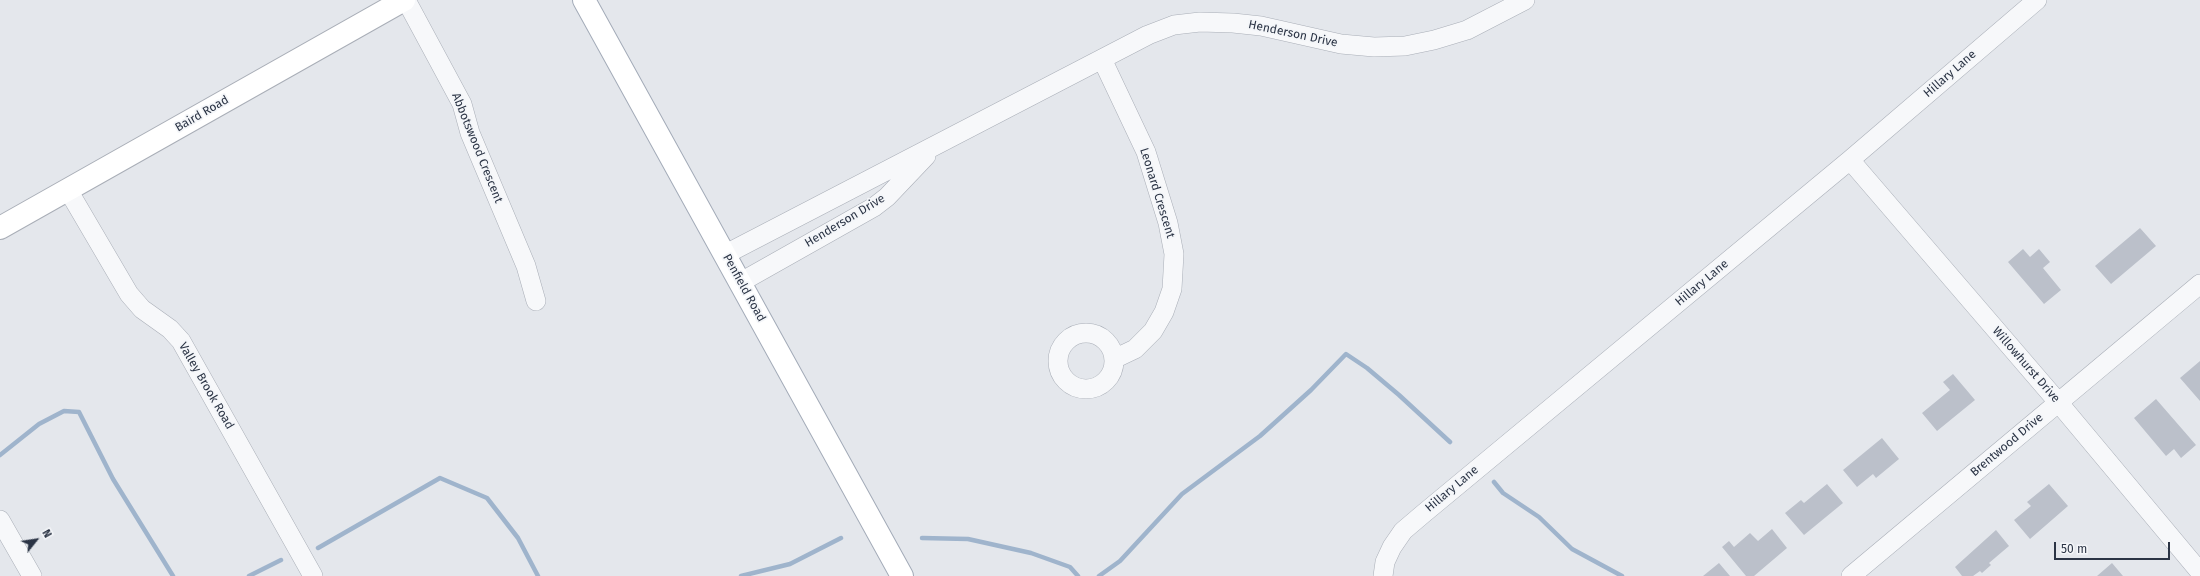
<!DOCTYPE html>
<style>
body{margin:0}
#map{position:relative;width:2200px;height:576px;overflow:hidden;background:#e4e7ec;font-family:"Fira Sans",sans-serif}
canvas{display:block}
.north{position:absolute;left:16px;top:520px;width:40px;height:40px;-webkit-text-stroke:3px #f4f6f9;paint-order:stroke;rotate:60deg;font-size:11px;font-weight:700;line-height:16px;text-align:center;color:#2b3445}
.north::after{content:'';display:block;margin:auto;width:14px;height:18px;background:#2b3445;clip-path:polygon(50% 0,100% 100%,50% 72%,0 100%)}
.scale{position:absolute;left:2054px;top:542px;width:116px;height:18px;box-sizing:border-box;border:2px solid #2b3445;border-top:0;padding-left:5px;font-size:12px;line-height:14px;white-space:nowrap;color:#2b3445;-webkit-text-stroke:3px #f4f6f9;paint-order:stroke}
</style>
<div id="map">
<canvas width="2200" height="576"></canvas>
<div class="north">N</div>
<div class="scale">50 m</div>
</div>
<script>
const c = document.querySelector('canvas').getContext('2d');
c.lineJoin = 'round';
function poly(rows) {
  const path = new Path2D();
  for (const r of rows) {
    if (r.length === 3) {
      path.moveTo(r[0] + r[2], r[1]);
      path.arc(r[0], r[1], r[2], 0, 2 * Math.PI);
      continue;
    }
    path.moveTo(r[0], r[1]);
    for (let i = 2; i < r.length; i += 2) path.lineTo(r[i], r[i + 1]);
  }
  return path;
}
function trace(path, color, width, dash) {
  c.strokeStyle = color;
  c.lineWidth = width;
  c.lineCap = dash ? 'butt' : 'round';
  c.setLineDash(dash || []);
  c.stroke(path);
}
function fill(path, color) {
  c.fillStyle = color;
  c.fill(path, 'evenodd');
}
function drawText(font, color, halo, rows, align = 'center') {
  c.font = font + ' "Fira Sans",sans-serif';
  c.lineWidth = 3.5;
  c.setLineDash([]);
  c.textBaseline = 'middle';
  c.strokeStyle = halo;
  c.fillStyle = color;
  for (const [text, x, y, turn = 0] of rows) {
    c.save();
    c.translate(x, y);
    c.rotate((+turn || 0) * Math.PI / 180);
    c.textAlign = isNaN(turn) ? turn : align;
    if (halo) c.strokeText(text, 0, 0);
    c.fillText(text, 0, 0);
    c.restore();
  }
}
trace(poly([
 [0,455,39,424,64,411,79,412,113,479,173,576],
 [1494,482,1503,493,1539,517,1572,549,1622,576],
 [922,538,968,539,1031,553,1070,567,1078,576],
 [318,548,440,478,487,498,518,538,538,576],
 [249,576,281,560],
 [741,576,790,564,841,538],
 [1099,576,1120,561,1182,494,1260,436,1311,390,1346,354,1367,368,1399,395,1450,442]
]), '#9fb4cc', 4.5);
fill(poly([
 [2140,228,2156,246,2111,284,2095,266],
 [2023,249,2030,257,2039,249,2050,262,2043,268,2061,290,2044,304,2008,262],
 [2200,361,2200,401,2180,378],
 [1953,374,1975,400,1937,431,1922,413,1950,390,1943,382],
 [2156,399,2196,445,2181,458,2174,449,2166,456,2134,418],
 [1882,438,1899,459,1876,478,1873,474,1857,487,1843,470],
 [1827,484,1843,503,1804,535,1785,513,1801,500,1804,503],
 [2049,484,2068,506,2030,539,2014,520,2031,506,2027,502],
 [1772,529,1787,548,1754,576,1746,576,1722,547,1729,541,1734,547,1750,533,1758,541],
 [1996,530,2009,546,1989,563,1991,565,1982,573,1980,571,1973,576,1962,576,1955,567],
 [1719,563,1730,576,1703,576],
 [2112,563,2123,576,2097,576]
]), '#bbc0ca');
const street = poly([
 [406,0,462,104,470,133,526,266,536,301],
 [1102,59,1146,152,1168,223,1174,254,1172,289,1164,312,1153,331,1135,349,1114,359],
 [1850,160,2058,402,2200,572],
 [68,190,129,294,142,309,170,329,181,341,313,576],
 [726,254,1148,35,1174,25,1200,22,1233,23,1261,26,1341,44,1374,47,1405,46,1434,40,1467,30,1525,0],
 [741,282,874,207,887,197,926,156],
 [1086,361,28],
 [0,520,32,576],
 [1383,576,1385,562,1392,547,1403,531,1423,514,1850,160,2037,0],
 [1851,576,2200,284]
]);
const secondary = poly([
 [0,228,404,0]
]);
const primary = poly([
 [584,0,902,576]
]);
trace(street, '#a9aeb7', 20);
trace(secondary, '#a9aeb7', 24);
trace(primary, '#a3abb8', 24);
trace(street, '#f7f8fa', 19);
trace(secondary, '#fff', 22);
trace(primary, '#fff', 22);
drawText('12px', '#2b3445', '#f4f6f9', [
 ["Henderson Drive",1293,34,12],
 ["Hillary Lane",1950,74,-41],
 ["Baird Road",202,114,-30],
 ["Abbotswood Crescent",477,148,68],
 ["Leonard Crescent",1157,193,73],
 ["Henderson Drive",845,221,-31],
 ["Hillary Lane",1702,283,-40],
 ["Penfield Road",744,288,61],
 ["Willowhurst Drive",2026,365,49],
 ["Valley Brook Road",206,386,60],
 ["Brentwood Drive",2007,445,-40],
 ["Hillary Lane",1452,489,-40]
]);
</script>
